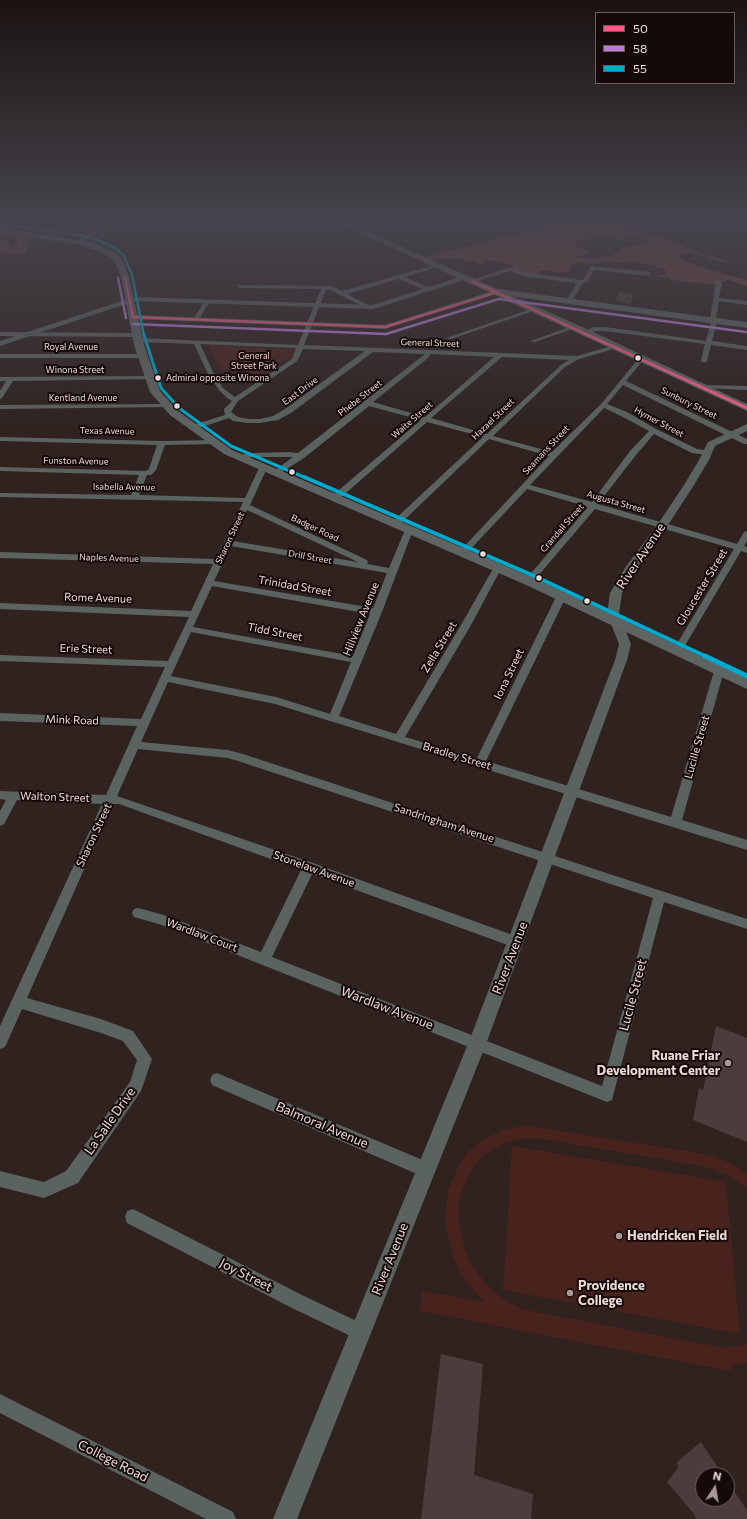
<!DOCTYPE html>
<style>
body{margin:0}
#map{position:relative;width:747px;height:1519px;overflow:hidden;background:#2f221f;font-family:Commissioner,sans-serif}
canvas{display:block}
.legend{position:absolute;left:595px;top:12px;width:140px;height:72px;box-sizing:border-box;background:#150a09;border:1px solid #6b5d5b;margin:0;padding:5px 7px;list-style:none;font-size:12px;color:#ebdad6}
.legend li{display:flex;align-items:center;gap:8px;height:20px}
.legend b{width:20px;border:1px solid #6b5d5b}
.north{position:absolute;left:695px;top:1467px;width:40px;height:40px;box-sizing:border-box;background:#150a09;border:1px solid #6b5d5b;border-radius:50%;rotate:12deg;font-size:11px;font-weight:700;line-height:16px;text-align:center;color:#ebdad6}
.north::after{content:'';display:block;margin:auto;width:14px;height:18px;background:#a99a96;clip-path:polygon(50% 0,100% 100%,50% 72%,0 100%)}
</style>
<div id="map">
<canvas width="747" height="1519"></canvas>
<ul class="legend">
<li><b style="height:5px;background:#f85d89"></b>50</li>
<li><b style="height:5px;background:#bd7bd9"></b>58</li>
<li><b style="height:5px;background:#00a9ce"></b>55</li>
</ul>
<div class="north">N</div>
</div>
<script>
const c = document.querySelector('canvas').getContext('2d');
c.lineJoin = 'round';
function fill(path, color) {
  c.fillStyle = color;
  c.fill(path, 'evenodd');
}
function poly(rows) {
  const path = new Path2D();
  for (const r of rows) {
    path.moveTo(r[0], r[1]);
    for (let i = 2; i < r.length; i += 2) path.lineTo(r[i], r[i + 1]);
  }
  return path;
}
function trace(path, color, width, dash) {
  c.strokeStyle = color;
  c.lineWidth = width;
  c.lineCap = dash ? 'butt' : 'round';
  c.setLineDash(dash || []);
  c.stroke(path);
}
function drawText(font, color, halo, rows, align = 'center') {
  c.font = font + ' Commissioner,sans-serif';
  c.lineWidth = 4;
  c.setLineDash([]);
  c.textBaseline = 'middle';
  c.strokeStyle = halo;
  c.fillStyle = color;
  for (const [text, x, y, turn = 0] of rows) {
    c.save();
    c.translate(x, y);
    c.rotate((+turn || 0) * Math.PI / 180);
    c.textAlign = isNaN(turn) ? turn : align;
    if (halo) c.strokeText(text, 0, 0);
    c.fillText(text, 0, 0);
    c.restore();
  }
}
fill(poly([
 [208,345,298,349,294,356,285,359,264,373,264,377,263,378,247,374,241,368,220,370],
 [529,1126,700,1153,716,1157,732,1164,747,1173,747,1188,727,1175,702,1166,542,1139,518,1139,505,1143,493,1149,483,1156,474,1166,462,1191,459,1205,459,1221,465,1251,472,1265,482,1279,493,1290,506,1301,520,1308,536,1312,714,1346,729,1347,747,1344,747,1363,735,1364,729,1371,420,1311,422,1291,484,1302,467,1283,458,1268,452,1253,445,1221,448,1190,460,1163,468,1152,478,1143,502,1130,515,1127],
 [512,1146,726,1182,740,1334,503,1290]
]), '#48221c');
fill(poly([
 [473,222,619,222,629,228,637,231,673,241,696,252,727,261,729,262,719,262,693,253,684,253,679,256,683,260,713,271,747,280,747,286,729,280,720,282,719,285,672,280,670,278,653,276,664,275,666,272,664,269,657,268,655,265,633,262,617,263,608,262,591,264,580,262,573,264,569,269,570,272,563,273,546,270,539,271,540,275,514,272,514,266,497,261,486,260,481,265,474,261,463,262,465,261,465,259,450,258,436,258,432,260,420,259,440,254,442,251,439,249,457,250,490,240,532,231,538,229,540,225,535,223,524,222,491,225],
 [608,237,623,240,627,238,635,237,647,242,624,248,611,256,590,259,577,257,590,252,576,245,575,243,577,240],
 [0,230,31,234,28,238,28,246,26,251,21,254,0,252,0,239,10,242,10,247,19,246,17,245,17,238,0,236]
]), '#763e34');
fill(poly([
 [619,292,634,295,630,304,615,301],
 [716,1026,747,1038,747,1142,693,1120,699,1088,703,1090],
 [441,1354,483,1364,474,1475,533,1494,531,1519,421,1519],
 [701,1442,723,1475,703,1475,703,1499,727,1499,727,1481,747,1510,747,1519,696,1519,694,1514,667,1482,678,1468,677,1462]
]), '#4a3d3b');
fill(poly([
 [9,222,14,222,0,230,0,226,9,222],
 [109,222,114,222,80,243,75,242,109,222],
 [435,265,440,266,405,277,431,289,431,291,427,291,399,279,347,294,370,306,371,307,368,309,330,290,326,290,304,345,577,356,615,345,618,347,617,348,579,359,565,367,493,436,552,452,601,404,639,358,641,357,644,359,626,381,747,439,747,444,744,444,623,385,607,404,627,412,656,429,697,449,711,451,712,453,708,455,692,453,654,434,636,455,598,504,737,544,744,532,747,531,747,541,744,546,747,547,747,553,741,551,680,654,674,654,672,652,734,549,595,509,532,583,526,583,525,581,526,579,588,507,527,489,466,554,463,555,459,552,549,456,489,439,399,525,396,526,393,525,392,523,393,521,483,437,427,422,338,500,332,500,332,496,421,420,369,406,304,458,277,475,273,473,274,471,293,457,254,457,239,459,235,457,239,455,254,453,289,452,298,453,425,354,373,352,291,413,278,420,260,423,248,423,233,421,229,418,193,430,190,430,190,426,225,415,224,409,232,401,227,398,219,390,209,376,194,344,139,342,136,340,139,338,298,345,321,289,240,288,238,287,238,285,331,286,342,291,435,265],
 [200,344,296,348,292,359,235,397,223,388,215,376,200,344],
 [303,349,365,351,285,409,273,416,260,419,248,419,238,417,231,412,238,401,297,361,303,349],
 [431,354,494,357,425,417,373,402,428,358,431,354],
 [502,357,569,360,561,365,487,434,431,418,502,357],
 [604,408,621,416,649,431,630,451,592,502,530,485,604,408],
 [592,266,649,272,652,274,649,276,594,270,587,282,583,283,571,302,569,303,566,301,577,283,528,277,510,271,474,282,469,281,510,267,529,273,581,280,583,280,590,267,592,266],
 [719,280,722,282,719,298,747,301,747,305,719,301,716,319,717,322,712,341,747,346,747,350,711,345,707,361,704,363,701,361,705,344,605,331,595,331,585,334,582,332,594,327,605,327,706,341,711,322,710,319,716,282,719,280],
 [205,300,210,301,198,321,194,321,193,320,205,300],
 [534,308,539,309,451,339,446,338,534,308],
 [573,326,578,327,535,342,530,341,573,326],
 [0,332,137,333,140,335,137,337,0,336,0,332],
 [0,354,142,354,145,356,142,358,0,358,0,354],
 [151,376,154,378,153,379,13,381,2,398,0,399,0,391,6,381,0,381,0,377,151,376],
 [703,385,747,386,747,390,701,388,701,386,703,385],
 [166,404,170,406,168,407,0,409,0,405,166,404],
 [0,437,162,441,217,440,217,444,214,444,165,445,156,470,151,475,147,475,139,495,245,498,259,468,260,466,266,466,267,468,250,505,367,560,368,562,367,564,389,568,405,530,406,528,412,528,413,530,382,612,339,716,396,734,461,625,494,567,498,564,501,565,502,567,471,625,405,737,477,758,556,597,558,595,564,595,566,597,486,761,671,817,714,671,715,669,723,669,724,671,682,820,747,840,747,850,275,704,168,682,141,742,228,750,243,754,747,919,747,929,664,902,612,1100,607,1102,162,925,134,917,132,913,134,909,138,908,164,915,261,952,301,870,119,804,113,804,27,998,101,1019,133,1031,152,1059,141,1091,78,1183,44,1198,0,1187,0,1171,44,1182,66,1171,130,1082,137,1060,123,1041,101,1033,22,1009,5,1047,0,1049,0,1026,102,804,17,800,4,824,0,826,0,811,6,800,0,799,0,791,106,795,137,726,0,721,0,713,141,719,165,667,0,661,0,655,168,661,189,617,0,609,0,603,191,611,213,564,0,558,0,552,216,559,243,502,0,497,0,493,131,495,139,475,0,471,0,467,146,471,149,469,157,445,0,441,0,437],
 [247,510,358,562,233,541,247,510],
 [231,546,387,573,373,608,214,581,231,546],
 [212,586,370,614,353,656,193,627,212,586],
 [191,632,351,662,330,714,276,697,171,676,191,632],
 [138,749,228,758,241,762,653,898,602,1086,272,957,312,874,516,948,521,946,523,942,521,938,313,863,117,796,138,749],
 [217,1073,432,1164,434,1170,432,1176,426,1178,212,1085,210,1080,212,1075,217,1073],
 [133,1209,302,1295,367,1326,370,1332,367,1338,361,1341,290,1307,127,1223,125,1217,127,1211,133,1209],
 [0,1394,233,1512,236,1519,206,1519,0,1413,0,1394]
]), '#5a6360');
fill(poly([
 [463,276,469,276,470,278,374,309,135,301,0,346,0,341,134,297,373,305,463,276],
 [495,290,501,290,502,292,385,329,133,319,129,317,133,315,385,325,495,290],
 [747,424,747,431,715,446,709,460,694,485,666,528,636,569,622,593,619,614,631,644,627,660,486,1044,297,1519,273,1519,468,1044,615,660,619,644,607,614,610,593,625,568,658,524,684,485,699,460,708,442,747,424]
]), '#5a6360');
fill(poly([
 [0,228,92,242,114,252,122,259,129,277,144,345,160,391,178,411,232,450,534,578,747,678,747,689,524,584,224,454,170,415,150,392,134,345,121,277,115,262,108,256,87,246,0,232,0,228],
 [498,289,747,322,747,328,495,294,494,292,498,289]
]), '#5e6461');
fill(poly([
 [336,222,346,222,589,330,747,404,747,411,336,222]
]), '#5d635f');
trace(poly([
 [125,277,133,317],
 [472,281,590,336],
 [133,317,385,327,498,292]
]), '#f85d89', 2.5);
trace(poly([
 [588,335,747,408]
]), '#f85d89', 3);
trace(poly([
 [118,278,126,318],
 [133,324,386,334,499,299,746,332]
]), '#bd7bd9', 2.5);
trace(poly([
 [1,223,91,237,115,248,124,256,132,275,144,336]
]), '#00a9ce', 2.5);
trace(poly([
 [144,335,161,388,179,408,231,446,306,478]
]), '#00a9ce', 3);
trace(poly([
 [304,477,532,575,707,657]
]), '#00a9ce', 4);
trace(poly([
 [705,656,747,676]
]), '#00a9ce', 5);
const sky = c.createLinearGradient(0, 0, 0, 434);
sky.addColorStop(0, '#1a1311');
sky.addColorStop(0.51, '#47444d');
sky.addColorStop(1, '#47444d00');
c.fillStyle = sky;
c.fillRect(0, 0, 747, 434);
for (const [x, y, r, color] of [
 [638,358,3.5,"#ebdad6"],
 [158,378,3.5,"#ebdad6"],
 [177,406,3.5,"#ebdad6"],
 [292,472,3.5,"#ebdad6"],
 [483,554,3.5,"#ebdad6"],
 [539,578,3.5,"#ebdad6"],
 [587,601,3.5,"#ebdad6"],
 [728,1063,4,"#a99a96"],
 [619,1236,4,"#a99a96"],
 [570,1293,4,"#a99a96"]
]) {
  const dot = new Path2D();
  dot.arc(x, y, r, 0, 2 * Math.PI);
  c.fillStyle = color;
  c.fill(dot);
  trace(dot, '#150a09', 1.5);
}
drawText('9px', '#ebdad6', '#150a09', [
 ["General Street",430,343,2],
 ["Royal Avenue",71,347],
 ["Winona Street",75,370],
 ["East Drive",300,391,-36],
 ["Kentland Avenue",83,398],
 ["Phebe Street",360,398,-38],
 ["Sunbury Street",689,403,26],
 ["Hazael Street",493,419,-44],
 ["Waite Street",412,420,-41],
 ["Hymer Street",659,422,28],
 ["Texas Avenue",107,431,1],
 ["Seamans Street",546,450,-47],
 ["Funston Avenue",76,461,1],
 ["Isabella Avenue",124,487,1],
 ["Augusta Street",616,502,16],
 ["Badger Road",315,528,25],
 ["Crandall Street",562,528,-49],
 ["Sharon Street",230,538,-65],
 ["Drill Street",310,557,10],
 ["Naples Avenue",109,558,2]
]);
drawText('9px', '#f2c9c2', '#150a09', [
 ["General",254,356],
 ["Street Park",254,366]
]);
drawText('9px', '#ebdad6', '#150a09', [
 ["Admiral opposite Winona",166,378]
], 'left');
drawText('11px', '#ebdad6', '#150a09', [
 ["Trinidad Street",295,586,10],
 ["Gloucester Street",702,587,-59],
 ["Rome Avenue",98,598,2],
 ["Hillview Avenue",361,619,-68],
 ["Tidd Street",275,632,11],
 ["Zella Street",439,647,-59],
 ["Erie Street",86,649,2],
 ["Iona Street",509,674,-64],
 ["Mink Road",72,720,2],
 ["Lucille Street",697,747,-74],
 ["Bradley Street",457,756,17],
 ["Walton Street",55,797,2],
 ["Sandringham Avenue",444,823,18],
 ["Sharon Street",94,835,-65],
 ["Stonelaw Avenue",314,869,20],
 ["Wardlaw Court",202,935,21]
]);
drawText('13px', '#ebdad6', '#150a09', [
 ["River Avenue",641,556,-56],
 ["River Avenue",510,958,-69],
 ["Lucile Street",633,995,-75],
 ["Wardlaw Avenue",387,1008,21],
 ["La Salle Drive",110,1121,-55],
 ["Balmoral Avenue",322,1125,23],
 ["River Avenue",390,1259,-68],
 ["Joy Street",246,1275,27],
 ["College Road",113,1461,27]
]);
drawText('bold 13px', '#ebdad6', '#150a09', [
 ["Ruane Friar",720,1056,"right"],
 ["Development Center",720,1071,"right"],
 ["Hendricken Field",627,1236],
 ["Providence",578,1286],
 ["College",578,1301]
], 'left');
</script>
